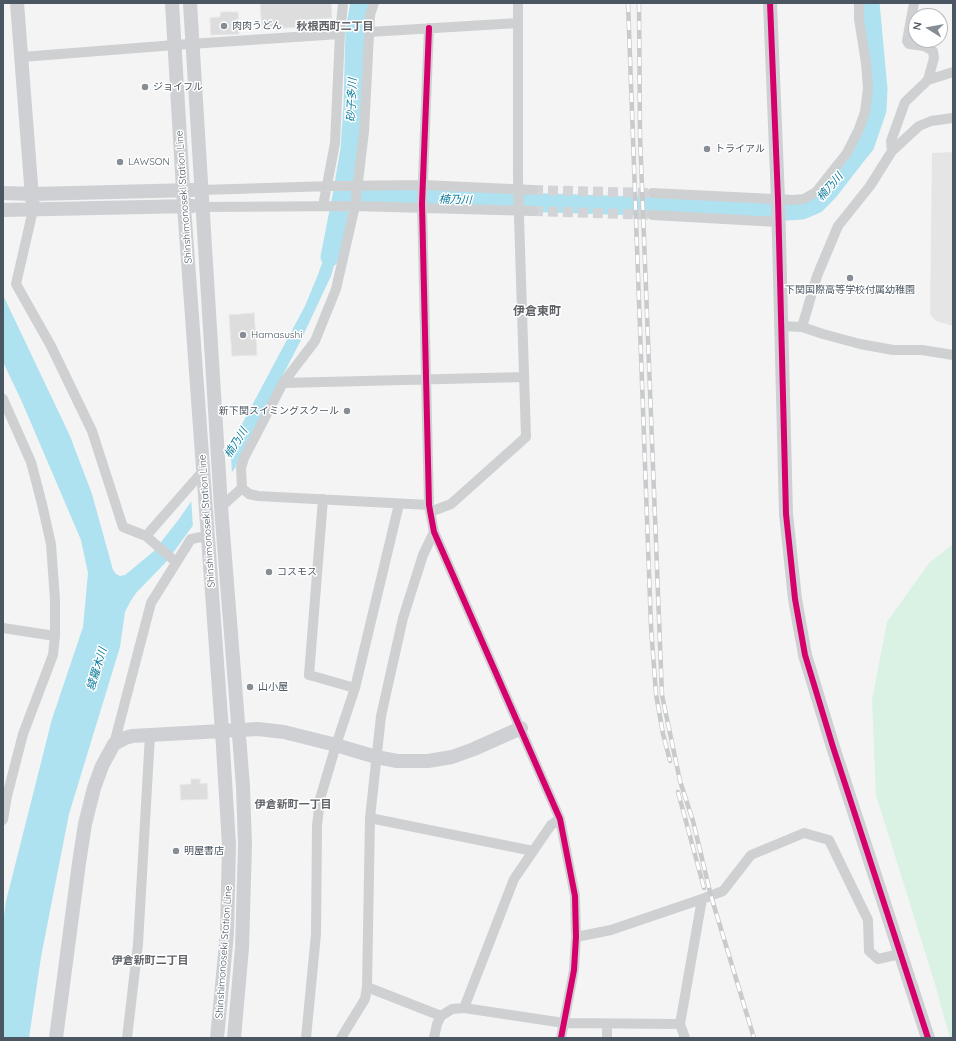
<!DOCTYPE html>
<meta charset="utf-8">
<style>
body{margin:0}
#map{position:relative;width:956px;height:1041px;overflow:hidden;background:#f4f4f4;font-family:Quicksand,sans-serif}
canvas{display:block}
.frame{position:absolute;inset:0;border:4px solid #4a5661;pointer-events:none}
.north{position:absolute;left:908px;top:8px;width:40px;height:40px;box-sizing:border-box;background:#fff;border:1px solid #b7bbc0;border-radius:50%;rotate:281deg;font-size:11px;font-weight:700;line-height:16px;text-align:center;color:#4a5661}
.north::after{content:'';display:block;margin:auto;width:14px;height:18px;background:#868d94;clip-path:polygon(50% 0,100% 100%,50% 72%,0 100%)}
</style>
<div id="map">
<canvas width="956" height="1041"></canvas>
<div class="frame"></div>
<div class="north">N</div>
</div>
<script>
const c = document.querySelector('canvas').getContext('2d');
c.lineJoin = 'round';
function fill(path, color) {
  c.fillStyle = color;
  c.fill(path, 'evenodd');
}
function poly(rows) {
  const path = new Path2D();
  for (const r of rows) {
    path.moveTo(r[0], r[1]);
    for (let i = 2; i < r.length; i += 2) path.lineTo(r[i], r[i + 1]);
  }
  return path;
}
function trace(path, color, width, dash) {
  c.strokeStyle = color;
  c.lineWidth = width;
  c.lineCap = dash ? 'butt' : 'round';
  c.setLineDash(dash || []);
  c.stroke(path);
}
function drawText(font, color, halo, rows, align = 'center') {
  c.font = font + ' Quicksand,"Noto Sans JP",sans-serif';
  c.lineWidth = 3;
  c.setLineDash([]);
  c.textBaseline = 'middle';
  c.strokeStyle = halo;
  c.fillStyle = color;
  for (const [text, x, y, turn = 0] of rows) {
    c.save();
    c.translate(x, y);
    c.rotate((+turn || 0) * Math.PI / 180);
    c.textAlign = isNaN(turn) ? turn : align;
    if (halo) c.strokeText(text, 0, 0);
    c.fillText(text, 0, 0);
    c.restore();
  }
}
fill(poly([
 [953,152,953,326,936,321,930,314,932,153]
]), '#e6e5e6');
fill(poly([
 [953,544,953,1038,950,1038,935,984,876,795,872,700,887,622,929,563]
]), '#d9f2e3');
fill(poly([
 [331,231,343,234,331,276,300,342,235,468,167,561,136,593,130,602,125,612,120,647,69,814,41,957,29,1038,3,1038,3,924,6,901,52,719,83,627,88,573,81,540,22,402,3,362,3,295,70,436,92,494,113,570,116,574,120,576,125,575,154,551,179,519,233,441,305,306,317,277,326,253]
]), '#aee2f0');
fill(poly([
 [230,441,232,475,193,527,191,498]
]), '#f4f4f4');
trace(poly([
 [342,196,786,211,802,210,816,204,829,191,856,156,865,145,877,110,878,89,870,3],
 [330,257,342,196,350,149,353,105,355,30,360,3]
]), '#aee2f0', 19);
const building = poly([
 [260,3,331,3,332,18,306,20,306,27,262,29,260,3],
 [221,12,238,12,239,34,211,35,210,18,220,17,221,12],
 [254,313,257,355,232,356,229,315,254,313],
 [191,779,200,779,200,784,207,783,208,799,181,800,180,785,191,784,191,779]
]);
fill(building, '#ddddde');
trace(building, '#e5e6e7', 1);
trace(poly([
 [533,190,652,193],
 [533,211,652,215]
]), '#d2d4d7', 10, [10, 5]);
trace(poly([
 [374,3,370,15,364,132,355,206,336,289,315,341,283,383,244,458,241,468,242,488,249,494,258,496,429,505],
 [518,3,518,177],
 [914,3,907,41,909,44,924,46,933,51,934,58,928,80],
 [429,28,422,204,429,505,434,532,560,819,575,896,576,937,574,970,561,1038],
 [369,32,518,23],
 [22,57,175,45,340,34],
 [892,151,891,141,905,102,928,80,953,72],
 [201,190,331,186,423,185,533,190],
 [652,193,794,200,804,199,816,192,847,153,859,129,865,112,868,88,866,63,859,19,859,3],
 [323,206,335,143,340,34,343,3],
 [203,207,355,206,533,211],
 [33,210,16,284,51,346,92,431,123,527,146,536,176,562],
 [652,215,778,222],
 [781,326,802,327,823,334,860,344,893,350,922,350,953,355],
 [802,327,817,276,838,226,870,186,892,151,919,126,931,121,953,118],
 [283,383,524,377],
 [3,399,31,462,42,504,51,544,55,600,55,636,53,655,23,734,7,796,3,820],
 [323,499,309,675,355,688],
 [221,507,242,488],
 [430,512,451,504,526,437,519,217],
 [146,536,203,471],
 [3,628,55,636],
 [114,744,151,603,191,539,207,536],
 [370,818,533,851],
 [576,937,611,930,702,899,723,891,751,855,804,833,829,840,868,920,869,951,878,959,900,954],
 [367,987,441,1016],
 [464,1008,514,879,551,825,560,819],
 [607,1025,607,1038],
 [127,1038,138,944,150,735],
 [306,1038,316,934,317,826,320,799,336,745,355,688,399,504],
 [341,1038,365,999,367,987,370,818,381,716,403,618,423,555,434,532],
 [434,1038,437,1024,441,1016,452,1009,464,1008,564,1023,680,1024],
 [685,1038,680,1024,702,899]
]), '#ced0d2', 10);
trace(poly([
 [17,3,33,210],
 [172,3,184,206,222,731,229,845,227,933,217,1038],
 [190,3,221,507,243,786,245,845,242,948,234,1038],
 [770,3,778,199,786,514,795,599,805,655,833,747,928,1038],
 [3,193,33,194,193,190],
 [3,210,193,206],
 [56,1038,79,863,85,824,94,788,102,766,114,744,125,738,132,736,258,729,284,732,336,745,376,757,397,761,428,761,452,757,474,749,521,728]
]), '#ced0d4', 14);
const rail = poly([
 [628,3,651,627,656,694,663,734,670,761],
 [639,3,640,136,662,695,680,781,693,821,711,896,754,1038],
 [678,792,704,888]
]);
trace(rail, '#c9cacc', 4.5);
trace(rail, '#fff', 3, [9]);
trace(poly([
 [518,177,519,217]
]), '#ced0d2', 10);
trace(poly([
 [770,3,778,199,786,514,795,599,805,655,833,747,928,1038],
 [429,28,422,204,429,505,434,532,560,819,575,896,576,937,574,970,561,1038]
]), '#d6006c', 6);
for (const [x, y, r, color] of [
 [224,26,4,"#868d94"],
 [145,87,4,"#868d94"],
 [707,149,4,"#868d94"],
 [120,162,4,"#868d94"],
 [850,278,4,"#868d94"],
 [243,335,4,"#868d94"],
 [347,411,4,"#868d94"],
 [269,572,4,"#868d94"],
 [250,687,4,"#868d94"],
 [176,851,4,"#868d94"]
]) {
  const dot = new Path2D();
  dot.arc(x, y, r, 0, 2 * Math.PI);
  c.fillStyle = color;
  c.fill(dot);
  trace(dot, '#fff', 1.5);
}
drawText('10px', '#4a5661', '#fff', [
 ["肉肉うどん",232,26],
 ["ジョイフル",153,87],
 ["トライアル",715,149],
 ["LAWSON",128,162],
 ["下関国際高等学校付属幼稚園",850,290,"center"],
 ["Hamasushi",251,335],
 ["新下関スイミングスクール",339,411,"right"],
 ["コスモス",277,572],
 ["山小屋",258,687],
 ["明屋書店",184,851]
], 'left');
drawText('10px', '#4a5661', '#fff', [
 ["Shinshimonoseki Station Line",184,197,-94],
 ["Shinshimonoseki Station Line",207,521,-94],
 ["Shinshimonoseki Station Line",224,952,-86]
]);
drawText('bold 11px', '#5f6368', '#fff', [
 ["秋根西町二丁目",335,27],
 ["伊倉新町一丁目",293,805],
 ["伊倉新町二丁目",150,961]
]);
drawText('italic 11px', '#0c7c9b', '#fff', [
 ["砂子多川",352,100,-87],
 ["楠乃川",830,187,-49],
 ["楠乃川",455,200,2],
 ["楠乃川",236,443,-58],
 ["綾羅木川",97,669,-73]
]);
drawText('bold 12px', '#5f6368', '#fff', [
 ["伊倉東町",537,311]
]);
</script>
